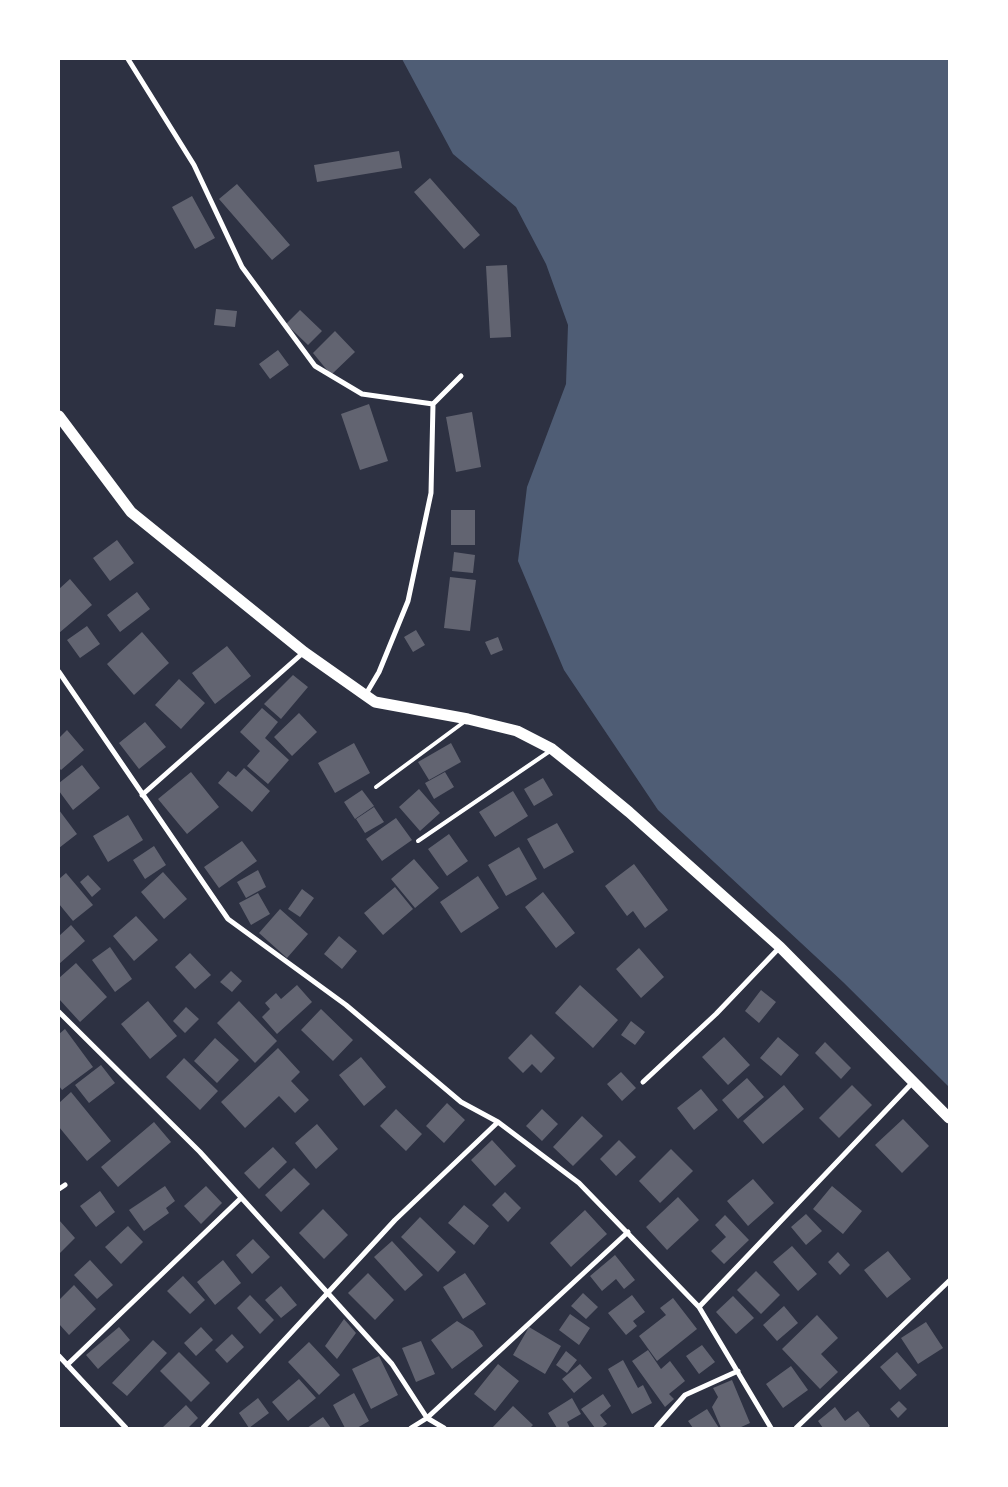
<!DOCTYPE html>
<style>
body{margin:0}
#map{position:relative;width:1008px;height:1487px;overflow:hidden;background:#2d3142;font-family:Georgia,serif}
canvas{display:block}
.frame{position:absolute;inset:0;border:60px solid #fff;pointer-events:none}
</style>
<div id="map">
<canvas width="1008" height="1487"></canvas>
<div class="frame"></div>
</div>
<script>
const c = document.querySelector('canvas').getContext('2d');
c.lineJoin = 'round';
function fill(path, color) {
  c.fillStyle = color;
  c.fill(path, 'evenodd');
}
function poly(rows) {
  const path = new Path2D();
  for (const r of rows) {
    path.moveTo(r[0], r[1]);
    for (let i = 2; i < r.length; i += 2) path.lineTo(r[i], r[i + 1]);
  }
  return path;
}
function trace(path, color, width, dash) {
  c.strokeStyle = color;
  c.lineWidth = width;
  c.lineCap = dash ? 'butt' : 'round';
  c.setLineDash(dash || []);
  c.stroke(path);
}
fill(poly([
 [402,59,949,59,949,1087,843,982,658,810,564,670,518,561,527,487,566,384,568,325,546,264,516,207,453,154]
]), '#4f5d75');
fill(poly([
 [399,151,402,168,317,182,314,165],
 [430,178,480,235,464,249,414,192],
 [237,184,290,245,272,260,219,199],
 [192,196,215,238,195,249,172,207],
 [507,265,511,337,490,338,486,266],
 [216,309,237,311,235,327,214,325],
 [300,310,322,331,308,345,286,324],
 [335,331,355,352,331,375,313,353],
 [278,350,289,365,270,379,259,364],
 [369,404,388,461,360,470,341,414],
 [472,412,481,467,456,472,446,417],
 [451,510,475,510,475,545,451,545],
 [117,540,134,563,110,581,93,558],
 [454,552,475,555,473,573,452,571],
 [450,577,476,580,470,631,444,628],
 [70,579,92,605,59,633,59,589],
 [137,592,150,609,120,632,107,615],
 [87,626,100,644,80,658,67,640],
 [416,630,425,645,413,652,404,637],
 [142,632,169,663,134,695,107,664],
 [498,637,503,650,491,655,485,642],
 [227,646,251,676,215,704,192,673],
 [293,675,308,687,281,719,264,704],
 [179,679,205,703,181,729,155,705],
 [262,708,278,722,265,738,289,760,268,784,247,766,260,751,240,732],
 [299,713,317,732,292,756,274,737],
 [145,722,166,747,139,769,119,743],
 [67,730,84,750,61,770,59,768,59,738],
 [354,743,370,773,335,793,318,763],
 [451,743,461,762,429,780,418,762],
 [82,765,100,788,73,810,59,791,59,783],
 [244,768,270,791,252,812,218,783,228,771,236,777],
 [191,772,219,807,187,834,158,799],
 [445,772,454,787,434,799,425,783],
 [543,778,553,795,534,806,524,789],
 [419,789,440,813,420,831,399,807],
 [362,790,374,806,355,819,344,802],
 [513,791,528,816,495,837,479,812],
 [374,807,384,822,365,833,356,819],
 [59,810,77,834,59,848],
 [128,815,143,840,108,862,93,836],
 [396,818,412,840,382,861,366,839],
 [557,823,574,852,544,869,527,839],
 [449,834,468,861,447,876,428,849],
 [242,841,257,861,219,888,204,867],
 [154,846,166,865,145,879,133,860],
 [519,847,537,879,506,896,488,865],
 [414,859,439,888,415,908,391,879],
 [634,864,668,910,645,928,633,911,627,916,605,886],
 [258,870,266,887,246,898,237,882],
 [163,872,187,899,164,919,141,892],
 [66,873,93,905,73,921,59,904,59,879],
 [88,875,101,889,92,897,80,882],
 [478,876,499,908,461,933,440,902],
 [395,887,413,909,383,935,364,913],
 [302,889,314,898,300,917,288,909],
 [543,892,575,933,556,948,525,907],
 [258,893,270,914,251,925,239,903],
 [280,909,308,934,287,958,259,933],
 [136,916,158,940,134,961,113,936],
 [71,925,85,941,59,964,59,936],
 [339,936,357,951,342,969,324,954],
 [110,947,132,979,115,992,92,960],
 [639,948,664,977,641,998,616,969],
 [190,953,211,975,195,989,175,967],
 [76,963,107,997,80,1022,59,999,59,978],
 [231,971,242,981,232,992,220,982],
 [297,985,312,1002,277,1034,262,1017,270,1009,265,1003,276,993,281,999],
 [580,985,618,1020,593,1048,555,1013],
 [761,990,776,1002,759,1023,745,1011],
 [148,1001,177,1036,150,1059,121,1024],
 [239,1001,277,1041,255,1063,217,1023],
 [186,1007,199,1019,185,1033,173,1021],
 [321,1009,353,1040,333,1061,301,1030],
 [631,1021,645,1032,635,1045,621,1035],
 [65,1029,93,1067,62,1090,59,1086,59,1034],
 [531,1034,555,1058,541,1073,532,1064,523,1073,508,1058],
 [724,1037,750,1065,728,1085,702,1057],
 [778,1037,799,1055,781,1076,760,1058],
 [215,1038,239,1060,217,1083,194,1061],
 [825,1042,851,1068,841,1079,815,1053],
 [278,1048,300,1072,291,1081,309,1100,295,1113,279,1096,245,1128,221,1102],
 [361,1057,386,1087,364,1106,339,1075],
 [184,1058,218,1091,200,1110,166,1077],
 [101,1065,115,1083,89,1103,75,1085],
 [621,1072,636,1088,622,1101,607,1084],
 [747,1078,764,1097,738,1119,722,1100],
 [784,1085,804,1109,763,1144,743,1121],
 [852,1085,872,1105,839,1138,819,1118],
 [701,1089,718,1110,694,1130,677,1108],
 [71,1092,111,1141,87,1161,59,1127,59,1103],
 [447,1103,465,1120,444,1143,426,1126],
 [396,1109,422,1134,406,1151,380,1126],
 [542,1109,558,1124,542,1141,526,1126],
 [582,1116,603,1136,573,1166,553,1147],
 [903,1119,929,1146,902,1173,875,1145],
 [154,1122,171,1142,118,1187,101,1167],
 [317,1124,338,1149,316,1169,295,1143],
 [492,1140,516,1166,495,1186,471,1160],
 [619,1140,636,1157,616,1176,600,1159],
 [273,1147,287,1162,259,1189,244,1173],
 [671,1149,693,1171,660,1203,639,1181],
 [294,1168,310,1184,281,1212,265,1195],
 [753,1179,774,1203,748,1226,727,1201],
 [165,1186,175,1201,166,1208,169,1213,144,1231,129,1210],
 [206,1186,222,1203,201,1224,184,1206],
 [832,1186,862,1211,843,1234,813,1209],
 [100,1191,115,1212,96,1227,80,1206],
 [505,1192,521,1208,508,1222,492,1205],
 [678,1197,699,1220,667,1250,646,1227],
 [464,1205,489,1226,474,1245,448,1223],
 [323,1209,348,1235,324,1259,299,1233],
 [585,1210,607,1234,571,1267,550,1243],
 [806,1214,822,1231,806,1245,791,1227],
 [725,1215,749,1240,724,1264,711,1251,726,1237,715,1225],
 [420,1217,456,1252,438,1272,401,1237],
 [59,1220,75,1238,59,1254],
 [128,1226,143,1242,121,1264,105,1247],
 [253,1239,270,1257,252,1274,236,1255],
 [392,1241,423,1275,405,1291,374,1257],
 [792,1246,817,1274,798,1291,773,1262],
 [888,1251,911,1279,887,1298,864,1270],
 [838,1252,850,1265,840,1275,828,1262],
 [615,1255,635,1280,624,1289,616,1279,602,1291,590,1276],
 [90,1260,113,1285,97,1299,74,1275],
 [223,1260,241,1283,215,1305,197,1282],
 [756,1271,780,1295,761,1314,737,1290],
 [368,1273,394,1300,375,1320,348,1293],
 [465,1273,486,1304,463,1319,443,1287],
 [183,1276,205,1300,190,1314,167,1291],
 [74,1285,96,1309,69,1335,59,1324,59,1300],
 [281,1286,297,1305,281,1318,265,1300],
 [583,1293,598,1307,586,1319,571,1306],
 [250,1295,274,1320,260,1334,237,1308],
 [632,1295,645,1312,633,1321,637,1326,626,1335,608,1313],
 [733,1296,754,1318,736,1334,716,1312],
 [673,1298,697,1329,657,1361,639,1336,666,1315,660,1308],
 [784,1306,798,1323,777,1341,763,1325],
 [570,1314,590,1328,579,1345,559,1330],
 [817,1315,838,1338,821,1354,838,1372,820,1389,782,1349],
 [344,1319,356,1333,337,1359,325,1346],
 [457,1321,473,1331,483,1346,452,1369,431,1340],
 [926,1322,943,1348,918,1364,901,1338],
 [119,1327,130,1340,98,1369,86,1355],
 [201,1327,213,1340,196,1356,184,1343],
 [529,1327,561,1346,545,1374,513,1355],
 [232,1334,244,1347,227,1363,215,1350],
 [153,1340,167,1353,127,1396,112,1383],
 [421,1341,435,1374,416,1382,402,1348],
 [309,1342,340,1375,319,1395,288,1362],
 [702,1345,715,1362,699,1374,686,1356],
 [648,1350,661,1369,670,1361,685,1381,669,1394,674,1399,665,1407,632,1361],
 [566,1351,577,1360,567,1373,556,1365],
 [179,1352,210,1383,191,1402,160,1371],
 [897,1352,917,1375,900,1390,880,1367],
 [379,1356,398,1395,371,1409,352,1369],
 [623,1360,638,1388,643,1385,652,1403,632,1414,608,1369],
 [498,1364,519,1381,495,1411,474,1394],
 [580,1364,592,1378,574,1393,562,1379],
 [791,1366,808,1390,783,1408,766,1384],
 [299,1379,316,1398,288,1421,272,1402],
 [732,1380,750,1423,739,1428,721,1428,712,1407,718,1397,713,1388],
 [354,1393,369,1421,357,1428,345,1428,333,1405],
 [603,1394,611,1406,600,1415,607,1424,601,1428,595,1428,581,1409],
 [258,1398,269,1413,249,1428,239,1413],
 [572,1398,581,1414,567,1422,570,1428,557,1428,548,1413],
 [899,1401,907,1409,898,1418,890,1409],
 [186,1405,198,1418,188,1428,162,1428],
 [513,1406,533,1425,530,1428,492,1428],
 [835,1407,845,1421,858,1411,870,1426,868,1428,823,1428,818,1421],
 [707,1409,719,1428,693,1428,688,1421],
 [323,1417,331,1428,307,1428]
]), '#626471');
trace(poly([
 [376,787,464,722],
 [418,841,550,751]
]), '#fff', 4);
trace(poly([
 [128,59,194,165,242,267,315,366,362,394,433,404],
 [59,672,228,919,346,1005,461,1102,498,1122,579,1183,699,1307,771,1428],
 [366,694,379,672,408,601,431,493,433,404,461,376],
 [142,795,304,652],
 [59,1012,200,1152,392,1364,427,1418,444,1428],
 [643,1082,716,1014,780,947],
 [59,1189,65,1185],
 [699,1307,914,1081],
 [59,1356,126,1428],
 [67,1365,241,1198],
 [203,1428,395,1220,498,1122],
 [411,1428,427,1418,628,1232],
 [656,1428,685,1395,738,1371],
 [796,1428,949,1281]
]), '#fff', 5);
trace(poly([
 [59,416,131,512,304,652,365,695,375,702,468,719,517,731,552,749,582,773,629,812,780,947,949,1118]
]), '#fff', 11);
</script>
